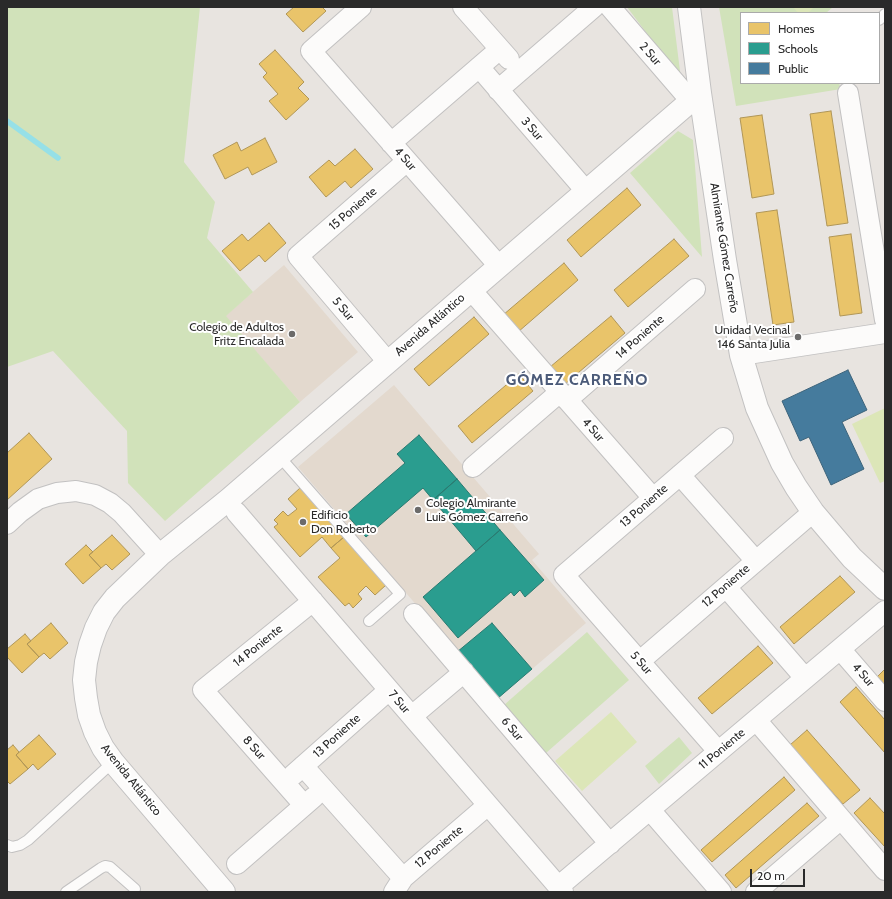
<!DOCTYPE html>
<meta charset="utf-8">
<style>
body{margin:0}
#map{position:relative;width:892px;height:899px;overflow:hidden;background:#e8e4e0;font-family:Cabin,sans-serif}
canvas{display:block}
.frame{position:absolute;inset:0;border:8px solid #2a2a2a;pointer-events:none}
.legend{position:absolute;left:740px;top:12px;width:140px;height:72px;box-sizing:border-box;background:#fff;border:1px solid #aaa;margin:0;padding:5px 7px;list-style:none;font-size:12px;color:#2a2a2a}
.legend li{display:flex;align-items:center;gap:8px;height:20px}
.legend b{width:20px;border:1px solid #aaa}
.scale{position:absolute;left:750px;top:869px;width:55px;height:18px;box-sizing:border-box;border:2px solid #2a2a2a;border-top:0;padding-left:5px;font-size:12px;line-height:14px;white-space:nowrap;color:#2a2a2a;-webkit-text-stroke:3px #fff;paint-order:stroke}
</style>
<div id="map">
<canvas width="892" height="899"></canvas>
<div class="frame"></div>
<ul class="legend">
<li><b style="height:11px;background:#e9c46a"></b>Homes</li>
<li><b style="height:11px;background:#2a9d8f"></b>Schools</li>
<li><b style="height:11px;background:#457b9d"></b>Public</li>
</ul>
<div class="scale">20 m</div>
</div>
<script>
const c = document.querySelector('canvas').getContext('2d');
c.lineJoin = 'round';
function fill(path, color) {
  c.fillStyle = color;
  c.fill(path, 'evenodd');
}
function poly(rows) {
  const path = new Path2D();
  for (const r of rows) {
    path.moveTo(r[0], r[1]);
    for (let i = 2; i < r.length; i += 2) path.lineTo(r[i], r[i + 1]);
  }
  return path;
}
function trace(path, color, width, dash) {
  c.strokeStyle = color;
  c.lineWidth = width;
  c.lineCap = dash ? 'butt' : 'round';
  c.setLineDash(dash || []);
  c.stroke(path);
}
function drawText(font, color, halo, rows, align = 'center') {
  c.font = font + ' Cabin,sans-serif';
  c.lineWidth = 4;
  c.setLineDash([]);
  c.textBaseline = 'middle';
  c.strokeStyle = halo;
  c.fillStyle = color;
  for (const [text, x, y, turn = 0] of rows) {
    c.save();
    c.translate(x, y);
    c.rotate((+turn || 0) * Math.PI / 180);
    c.textAlign = isNaN(turn) ? turn : align;
    if (halo) c.strokeText(text, 0, 0);
    c.fillText(text, 0, 0);
    c.restore();
  }
}
fill(poly([
 [284,265,358,352,300,402,225,316],
 [394,385,539,554,532,560,586,623,497,699,298,467]
]), '#e3d9ce');
fill(poly([
 [7,7,200,7,184,162,215,202,207,238,253,292,226,316,300,402,165,521,128,483,127,431,53,351,7,367],
 [627,7,672,7,681,79],
 [719,7,833,7,826,13,741,13,741,83,839,83,841,89,736,106],
 [678,131,693,140,702,257,630,173],
 [587,632,629,680,546,753,504,705],
 [679,737,692,753,659,784,645,766]
]), '#d1e2ba');
fill(poly([
 [793,7,814,7,808,13,798,13],
 [885,408,885,481,880,483,852,424],
 [611,712,637,742,582,791,555,761]
]), '#dce6b8');
const homes = poly([
 [294,7,322,7,326,11,303,32,286,14,294,7],
 [275,50,304,82,298,88,309,99,286,120,269,101,278,94,263,77,267,73,259,64,275,50],
 [831,111,848,223,827,226,810,114,831,111],
 [762,115,774,194,752,198,740,118,762,115],
 [265,138,277,162,252,175,248,167,225,179,213,155,237,142,241,151,265,138],
 [355,149,373,169,351,188,345,181,326,197,309,177,329,160,335,166,355,149],
 [627,188,641,205,581,257,567,240,627,188],
 [777,210,794,322,773,325,756,213,777,210],
 [269,223,286,243,265,262,259,255,240,271,222,251,242,234,248,241,269,223],
 [851,234,862,313,840,316,829,237,851,234],
 [674,239,689,256,628,307,614,290,674,239],
 [564,263,578,280,518,332,503,315,564,263],
 [611,316,625,333,565,384,550,367,611,316],
 [474,317,489,334,429,386,414,369,474,317],
 [519,374,533,391,472,443,458,426,519,374],
 [29,433,52,459,7,500,7,453,29,433],
 [300,488,344,537,331,548,322,537,300,557,274,527,278,524,274,520,283,511,288,516,297,509,288,499,300,488],
 [112,535,130,554,112,570,106,564,101,568,89,555,112,535],
 [344,537,386,585,375,595,366,586,358,594,362,599,353,608,349,603,345,606,318,577,340,558,331,548,344,537],
 [86,545,93,552,89,555,101,568,83,584,65,564,86,545],
 [840,576,855,592,794,644,780,627,840,576],
 [51,623,68,643,50,659,44,653,39,657,27,644,51,623],
 [25,634,31,641,27,644,39,657,22,673,7,657,7,649,25,634],
 [758,646,773,663,712,714,698,698,758,646],
 [885,669,885,686,877,677,885,669],
 [856,687,885,720,885,753,840,702,856,687],
 [807,730,860,790,843,804,790,745,807,730],
 [39,735,56,754,38,770,33,764,28,769,16,755,39,735],
 [13,745,19,752,16,755,28,769,10,784,7,781,7,750,13,745],
 [784,777,795,790,712,862,701,850,784,777],
 [870,798,885,814,885,847,854,813,870,798],
 [807,803,819,816,736,888,725,875,807,803]
]);
fill(homes, '#e9c46a');
trace(homes, '#b09657', 1);
const schools = poly([
 [419,435,457,479,433,500,423,488,366,537,346,514,405,463,397,454,419,435],
 [457,479,500,530,476,551,433,500,457,479],
 [500,530,544,580,525,597,520,590,514,596,511,592,458,638,423,597,500,530],
 [492,623,532,669,497,699,457,652,492,623]
]);
fill(schools, '#2a9d8f');
trace(schools, '#2a7a71', 1);
const public = poly([
 [848,370,867,410,842,422,864,469,831,485,809,437,800,441,782,401,848,370]
]);
fill(public, '#457b9d');
trace(public, '#3d637a', 1);
trace(poly([
 [7,121,58,158]
]), '#96e0e7', 5.5);
const lane = poly([
 [879,20,885,14],
 [279,456,400,594,369,621],
 [7,845,12,847,20,845,28,840,113,762],
 [66,892,101,868,105,866,110,867,135,889]
]);
const street = poly([
 [361,7,311,51,499,266],
 [463,7,509,59],
 [610,7,691,101],
 [479,67,586,191],
 [498,90,594,7],
 [848,93,885,320],
 [391,143,500,49],
 [471,290,653,498],
 [741,355,885,333],
 [388,362,298,256,407,161],
 [567,400,695,289],
 [473,467,560,392],
 [680,475,756,561],
 [236,512,563,892],
 [7,524,20,512,38,499,57,493,76,491,95,495,110,503,122,513,160,555],
 [726,587,805,678],
 [414,614,610,844],
 [840,649,885,701],
 [640,661,813,512],
 [412,716,464,672],
 [756,720,885,870],
 [718,751,564,575,723,438],
 [303,766,403,878],
 [293,775,389,690],
 [304,805,203,690,313,601],
 [650,810,721,892],
 [237,864,314,797],
 [558,887,885,611],
 [394,892,403,878,488,805],
 [756,892,841,819]
]);
const secondary = poly([
 [689,7,700,93,725,260,741,355,757,408,782,463,796,487,813,512,852,558,885,589],
 [224,892,113,762,103,748,95,732,89,715,86,698,84,680,86,662,90,645,96,628,104,612,115,598,160,555,228,500,700,93]
]);
trace(lane, '#c2c1c1', 12);
trace(street, '#c2c1c1', 22);
trace(secondary, '#c2c1c1', 24);
trace(lane, '#fcfbfa', 10);
trace(street, '#fcfbfa', 20);
trace(secondary, '#fcfbfa', 22);
for (const [x, y, r, color] of [
 [292,334,4,"#6c6b6a"],
 [798,337,4,"#6c6b6a"],
 [418,510,4,"#6c6b6a"],
 [303,522,4,"#6c6b6a"]
]) {
  const dot = new Path2D();
  dot.arc(x, y, r, 0, 2 * Math.PI);
  c.fillStyle = color;
  c.fill(dot);
  trace(dot, '#fff', 1.5);
}
drawText('12px', '#2a2a2a', '#fff', [
 ["2 Sur",650,54,49],
 ["3 Sur",532,129,49],
 ["4 Sur",405,159,49],
 ["15 Poniente",353,209,-41],
 ["Almirante Gómez Carreño",724,248,81],
 ["5 Sur",343,309,50],
 ["Avenida Atlántico",430,325,-41],
 ["14 Poniente",640,337,-41],
 ["4 Sur",593,430,49],
 ["13 Poniente",644,506,-41],
 ["12 Poniente",726,586,-41],
 ["14 Poniente",258,646,-39],
 ["5 Sur",641,663,49],
 ["4 Sur",863,675,49],
 ["7 Sur",399,702,49],
 ["6 Sur",512,729,50],
 ["13 Poniente",337,736,-42],
 ["8 Sur",254,748,48],
 ["11 Poniente",722,749,-40],
 ["Avenida Atlántico",131,780,51],
 ["12 Poniente",439,847,-40]
]);
drawText('12px', '#2a2a2a', '#fff', [
 ["Colegio de Adultos",284,327],
 ["Fritz Encalada",284,341],
 ["Unidad Vecinal",790,330],
 ["146 Santa Julia",790,344],
 ["Colegio Almirante",426,503,"left"],
 ["Luis Gómez Carreño",426,517,"left"],
 ["Edificio",311,515,"left"],
 ["Don Roberto",311,529,"left"]
], 'right');
c.letterSpacing = '1px';
drawText('bold 16px', '#4c5b79', '#fff', [
 ["GÓMEZ CARREÑO",577,380]
]);
c.letterSpacing = '0px';
</script>
